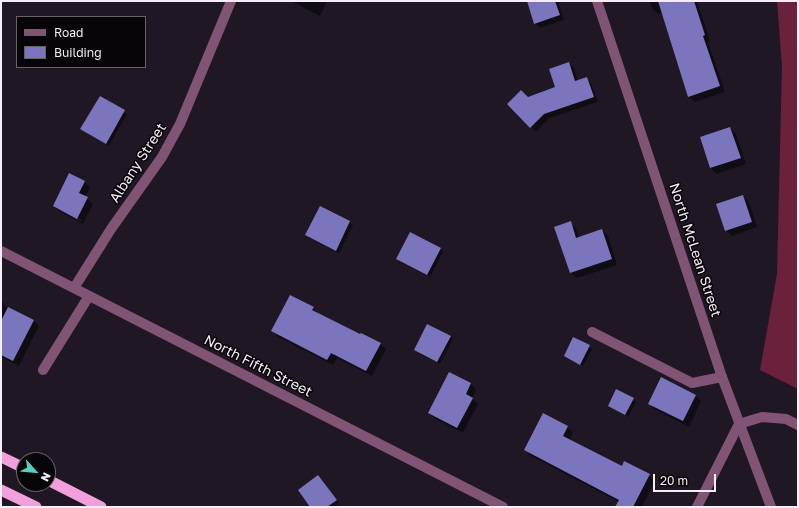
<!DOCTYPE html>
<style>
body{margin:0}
#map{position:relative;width:799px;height:508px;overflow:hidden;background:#1f1824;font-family:"Golos Text",sans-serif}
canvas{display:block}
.frame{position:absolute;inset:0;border:2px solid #f3eef7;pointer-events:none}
.legend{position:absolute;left:16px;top:16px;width:130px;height:52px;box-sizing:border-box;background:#080509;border:1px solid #666268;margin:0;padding:5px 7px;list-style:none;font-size:12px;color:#f3eef7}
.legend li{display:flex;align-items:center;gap:8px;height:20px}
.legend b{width:20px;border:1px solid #666268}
.north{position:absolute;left:16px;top:452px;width:40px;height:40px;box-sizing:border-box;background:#080509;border:1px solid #666268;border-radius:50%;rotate:117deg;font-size:11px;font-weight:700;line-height:16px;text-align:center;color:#f3eef7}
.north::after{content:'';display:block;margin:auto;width:14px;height:18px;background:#58cec1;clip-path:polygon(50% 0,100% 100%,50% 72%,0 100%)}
.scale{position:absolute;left:653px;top:474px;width:63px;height:18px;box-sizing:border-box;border:2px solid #f3eef7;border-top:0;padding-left:5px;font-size:12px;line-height:14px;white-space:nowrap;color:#f3eef7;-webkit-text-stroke:3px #080509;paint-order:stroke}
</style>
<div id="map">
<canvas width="799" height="508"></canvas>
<div class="frame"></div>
<ul class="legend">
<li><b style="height:5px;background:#815475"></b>Road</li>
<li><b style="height:11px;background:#7b75bd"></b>Building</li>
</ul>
<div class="north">N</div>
<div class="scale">20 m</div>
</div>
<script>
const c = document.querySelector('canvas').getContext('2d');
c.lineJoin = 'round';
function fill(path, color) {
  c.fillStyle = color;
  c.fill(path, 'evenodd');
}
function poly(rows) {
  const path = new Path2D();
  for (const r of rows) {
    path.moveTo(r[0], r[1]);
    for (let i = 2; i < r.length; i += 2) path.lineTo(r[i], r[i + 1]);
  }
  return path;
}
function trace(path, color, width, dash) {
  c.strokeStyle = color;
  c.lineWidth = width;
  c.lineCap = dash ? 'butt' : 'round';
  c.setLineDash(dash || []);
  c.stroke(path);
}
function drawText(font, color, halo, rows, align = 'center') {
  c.font = font + ' "Golos Text",sans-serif';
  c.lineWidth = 3;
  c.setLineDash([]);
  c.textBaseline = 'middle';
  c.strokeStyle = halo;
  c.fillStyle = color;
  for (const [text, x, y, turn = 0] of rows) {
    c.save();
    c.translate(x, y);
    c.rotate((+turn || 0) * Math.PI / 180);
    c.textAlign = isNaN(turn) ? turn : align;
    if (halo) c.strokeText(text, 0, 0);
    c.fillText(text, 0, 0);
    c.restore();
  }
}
fill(poly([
 [777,1,798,1,798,389,760,370,777,274,782,66]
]), '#6b213b');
fill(poly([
 [291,1,327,1,320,16],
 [528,1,558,1,564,20,540,28,535,23],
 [650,1,698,1,697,1,710,41,708,42,725,92,695,102,689,96,663,13,658,14,652,9],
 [569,63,574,68,578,81,587,78,591,83,598,102,549,118,536,132,509,104,556,88],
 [100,97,127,114,109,146,82,129],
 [730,128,736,134,746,164,717,174,711,168,701,137],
 [85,182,90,188,85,197,93,204,83,224,60,212,54,206],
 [59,208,82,220,81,222,59,210],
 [743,196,749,202,757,227,732,236,726,230],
 [321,207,350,222,353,225,339,253,309,238,306,235],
 [570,223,576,228,579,238,602,230,608,236,617,265,577,278,571,273],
 [440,249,443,252,430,277,400,262,397,259],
 [1,301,4,304,3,305,34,320,39,326,19,366,5,359,1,356],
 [313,308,319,314,361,336,380,343,386,349,372,376,337,358,333,365,278,337,273,331],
 [450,337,453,339,440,364,418,353,415,350],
 [589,346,592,349,583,366,565,356],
 [450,373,471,384,476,390,472,398,478,404,463,433,435,419,429,413],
 [696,396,701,401,689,427,654,409,649,403],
 [633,399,636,402,628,417,609,406],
 [567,427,573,432,569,441,622,468,649,475,655,481,642,507,619,507,619,502,531,456,525,450],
 [321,479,339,503,334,507,311,507]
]), '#0007');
fill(poly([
 [527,1,555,1,560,15,534,24],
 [658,1,694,1,705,35,703,36,720,86,688,97],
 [569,62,575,81,587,77,594,97,544,114,530,128,507,104,521,90,528,97,555,87,549,69],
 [100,96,125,110,106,144,80,129],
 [730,127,741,158,710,168,700,137],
 [69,173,85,181,79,193,88,197,77,219,53,206],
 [743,195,752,222,725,231,716,204],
 [320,206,350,221,336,251,305,235],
 [571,221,576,238,602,229,612,259,570,273,554,227],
 [410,232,441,248,427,275,396,259],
 [290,295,314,307,312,310,360,334,361,333,381,343,366,371,331,353,327,360,271,331],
 [8,307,34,320,13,361,1,355,1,321],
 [427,324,451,336,437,362,414,350],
 [573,337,590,345,580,365,564,356],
 [449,372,471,383,466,394,473,398,457,428,428,413],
 [661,377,696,395,683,421,648,404],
 [616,389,634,398,625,415,608,406],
 [543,413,568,426,563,436,622,466,624,461,650,474,633,507,615,507,619,500,524,450],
 [318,475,337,500,327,507,310,507,298,490]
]), '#7b75bd');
trace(poly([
 [592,332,692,383,722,377]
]), '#815475', 10);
trace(poly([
 [1,251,503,507],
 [74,288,111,229,162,157,180,124,231,1],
 [43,370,89,296],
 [697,507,739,424,762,417,786,419,798,425]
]), '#815475', 10);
trace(poly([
 [597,1,722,377,771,507]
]), '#815475', 10);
trace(poly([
 [1,457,24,468],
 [48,480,101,507],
 [1,490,36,507]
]), '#f2a0dc', 11);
drawText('14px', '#f3eef7', '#080509', [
 ["Albany Street",138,163,-57],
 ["North McLean Street",695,250,72],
 ["North Fifth Street",258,366,27]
]);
</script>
